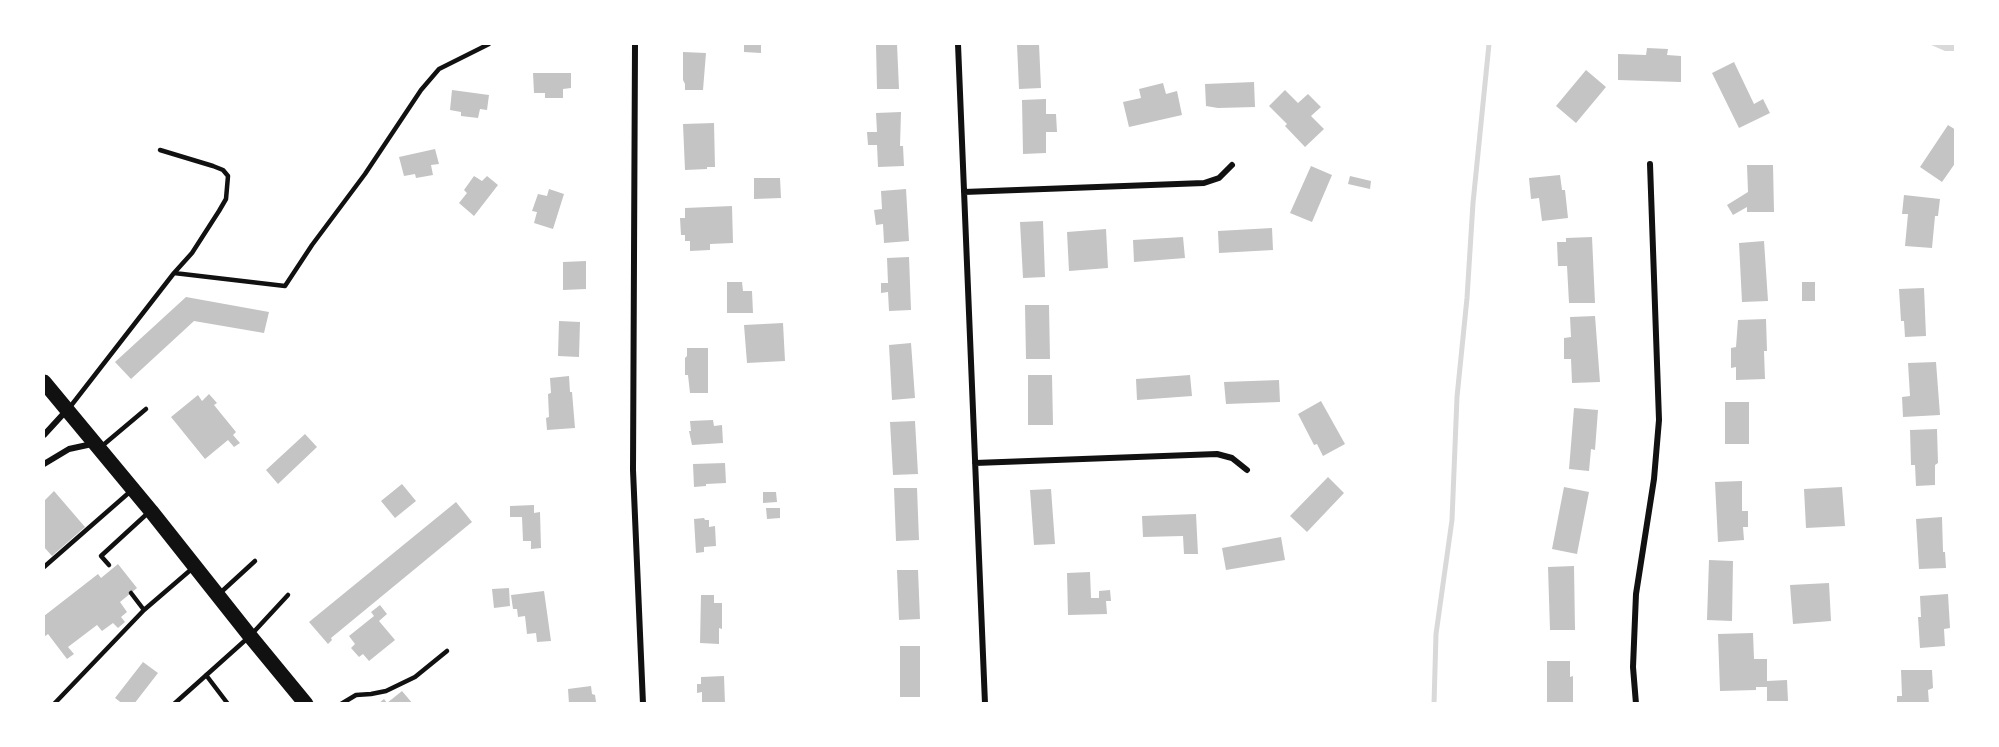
<!DOCTYPE html>
<style>
body{margin:0}
#map{position:relative;width:1999px;height:747px;overflow:hidden;background:#fff;font-family:"Varela Round",sans-serif}
canvas{display:block}
.frame{position:absolute;inset:0;border:45px solid #fff;pointer-events:none}
</style>
<div id="map">
<canvas width="1999" height="747"></canvas>
<div class="frame"></div>
</div>
<script>
const c = document.querySelector('canvas').getContext('2d');
c.lineJoin = 'round';
function fill(path, color) {
  c.fillStyle = color;
  c.fill(path, 'evenodd');
}
function poly(rows) {
  const path = new Path2D();
  for (const r of rows) {
    path.moveTo(r[0], r[1]);
    for (let i = 2; i < r.length; i += 2) path.lineTo(r[i], r[i + 1]);
  }
  return path;
}
function trace(path, color, width, dash) {
  c.strokeStyle = color;
  c.lineWidth = width;
  c.lineCap = dash ? 'butt' : 'round';
  c.setLineDash(dash || []);
  c.stroke(path);
}
fill(poly([
 [1929,44,1955,44,1955,51,1945,51]
]), '#d9d9d9');
trace(poly([
 [1434,704,1436,634,1452,520,1457,397,1467,298,1473,203,1489,44]
]), '#d9d9d9', 5);
fill(poly([
 [744,44,761,44,761,53,744,52],
 [876,44,897,44,899,89,877,89],
 [1017,44,1039,44,1041,88,1019,89],
 [1647,48,1668,49,1667,55,1681,56,1681,82,1618,80,1618,54,1646,55],
 [683,52,706,53,703,90,685,90,685,84,683,80],
 [1734,62,1754,104,1763,99,1770,113,1739,128,1712,73],
 [1586,70,1606,87,1576,123,1556,106],
 [533,73,571,73,571,88,563,89,563,98,545,98,545,93,534,93],
 [1254,82,1255,107,1218,108,1206,106,1205,84],
 [1163,83,1166,94,1177,91,1182,115,1129,127,1123,102,1141,98,1139,89],
 [452,90,489,95,487,110,480,109,478,118,461,116,461,112,450,110],
 [1285,90,1298,103,1308,94,1321,107,1311,116,1324,129,1305,147,1285,126,1287,124,1269,106],
 [1046,99,1046,114,1056,114,1057,132,1046,132,1046,153,1023,154,1022,100],
 [901,112,900,146,903,146,904,166,878,167,877,145,868,145,867,132,877,132,876,113],
 [714,123,715,167,707,167,707,169,685,170,683,124],
 [1948,125,1956,130,1956,162,1942,182,1920,167],
 [435,149,439,164,431,165,433,175,416,178,415,174,404,176,399,157],
 [1747,165,1773,165,1774,212,1747,212,1747,207,1733,215,1727,205,1748,192],
 [1311,166,1332,175,1312,222,1290,213],
 [1560,175,1562,190,1565,190,1568,218,1542,221,1539,198,1531,199,1529,178],
 [474,176,482,181,487,176,498,185,474,216,459,203,467,193,464,190],
 [1350,176,1371,181,1370,189,1348,184],
 [754,178,780,178,781,198,754,199],
 [549,189,564,194,553,229,534,223,537,212,532,211,538,194,547,196],
 [906,189,909,241,884,243,883,224,876,225,874,210,882,209,881,191],
 [1904,195,1940,199,1938,216,1935,216,1932,248,1905,246,1908,214,1902,214],
 [732,206,733,243,710,244,710,250,690,251,690,241,685,241,685,235,681,235,680,218,685,218,685,208],
 [1043,221,1045,277,1023,278,1020,222],
 [1272,228,1273,250,1219,253,1218,231],
 [1106,229,1108,268,1069,271,1067,232],
 [1183,237,1185,258,1134,262,1133,240],
 [1592,237,1595,303,1569,303,1567,266,1558,266,1557,242,1566,242,1566,238],
 [1764,241,1768,301,1742,302,1739,243],
 [909,257,911,310,889,311,888,292,881,293,881,283,888,283,887,258],
 [586,261,586,289,563,290,563,262],
 [727,282,742,282,743,291,752,291,753,313,727,313],
 [1802,282,1815,282,1815,301,1802,301],
 [1924,288,1926,336,1905,337,1904,321,1901,321,1899,289],
 [186,297,269,312,264,333,194,321,131,379,115,362],
 [1025,305,1049,305,1050,359,1026,359],
 [1595,316,1600,382,1572,383,1571,359,1564,359,1564,338,1571,337,1570,317],
 [1766,319,1767,351,1764,351,1765,379,1736,380,1736,367,1731,368,1731,348,1736,347,1738,320],
 [559,321,580,322,579,357,558,356],
 [783,323,785,361,747,363,744,325],
 [911,343,915,398,892,400,889,345],
 [687,348,708,348,708,393,690,393,688,375,685,375,685,358,687,356],
 [1936,362,1940,415,1903,417,1902,397,1910,396,1908,363],
 [1028,375,1052,375,1053,425,1028,425],
 [1190,375,1192,396,1137,400,1136,379],
 [569,376,570,392,572,392,575,428,547,430,546,418,549,417,548,394,551,393,550,378],
 [1279,380,1280,402,1226,404,1224,382],
 [209,394,217,403,214,405,236,432,233,435,240,443,234,447,228,440,205,459,171,417,198,395,202,401],
 [1321,401,1345,444,1323,456,1317,444,1314,445,1298,414],
 [1725,402,1749,402,1749,444,1725,444],
 [1574,408,1598,410,1595,450,1591,449,1589,471,1569,469],
 [713,420,714,426,722,425,723,443,692,445,689,431,691,431,690,421],
 [915,421,918,474,893,475,890,422],
 [1937,429,1938,463,1935,465,1935,485,1916,486,1915,465,1911,465,1910,430],
 [305,434,317,447,278,484,266,470],
 [725,463,726,483,706,484,706,486,694,487,693,464],
 [1328,477,1344,493,1307,532,1290,516],
 [1742,481,1742,511,1748,511,1748,527,1743,527,1744,540,1718,542,1715,482],
 [402,484,416,501,395,518,381,501],
 [1564,487,1589,492,1577,554,1552,549],
 [1842,487,1845,526,1806,528,1804,489],
 [894,488,917,488,919,540,896,541],
 [1051,489,1055,544,1034,545,1030,490],
 [54,491,85,527,52,556,44,547,44,501],
 [763,492,776,492,777,502,763,503],
 [456,502,472,522,331,638,332,640,328,644,309,622],
 [534,505,534,513,540,512,541,548,531,549,531,541,523,541,522,517,510,517,510,506],
 [766,508,780,508,780,518,767,519],
 [1196,514,1198,554,1184,554,1183,536,1143,537,1142,516],
 [1942,517,1943,552,1945,552,1946,568,1919,569,1916,519],
 [704,518,705,520,709,520,709,527,715,526,716,546,704,547,704,552,696,553,694,519],
 [1281,537,1285,560,1226,570,1222,548],
 [1709,560,1733,561,1732,621,1707,620],
 [118,564,137,588,120,602,127,612,121,617,125,622,118,628,113,623,102,631,97,625,68,647,74,654,67,659,48,634,44,637,44,616,98,574,101,578],
 [1574,566,1575,630,1550,630,1548,567],
 [897,570,918,570,920,619,899,620],
 [1090,572,1091,598,1099,598,1099,591,1110,590,1111,601,1106,601,1107,614,1068,615,1067,573],
 [1829,583,1831,621,1793,624,1790,585],
 [509,588,510,606,494,608,492,589],
 [544,591,551,641,537,642,536,633,527,634,525,616,518,617,517,609,513,609,511,595],
 [1948,594,1950,628,1944,629,1945,646,1920,648,1918,617,1921,617,1920,596],
 [701,595,714,595,714,603,722,603,722,629,719,628,719,644,700,643],
 [380,605,387,614,379,621,395,640,369,661,363,654,359,657,351,648,355,644,349,636,374,616,371,612],
 [1753,633,1754,659,1767,659,1767,681,1787,680,1788,701,1767,701,1767,687,1756,687,1756,690,1720,691,1718,634],
 [900,646,920,646,920,697,900,697],
 [1547,661,1570,661,1570,677,1573,676,1573,704,1547,704],
 [143,662,158,673,134,704,123,704,115,698],
 [1901,670,1932,670,1933,688,1928,690,1929,704,1897,704,1897,696,1902,696],
 [724,676,725,704,702,704,702,692,697,693,697,684,701,684,701,677],
 [591,686,592,694,595,695,596,702,593,702,593,704,569,704,568,689],
 [402,691,413,704,378,704,384,699,387,703]
]), '#c4c4c4');
trace(poly([
 [160,150,213,166,223,170,228,176,226,199,219,211,192,253,174,273],
 [70,407,174,273,285,286,312,245,365,174,421,90,439,69,489,44],
 [102,446,146,409],
 [109,565,101,556,149,512],
 [44,567,132,490],
 [131,593,144,610,194,567],
 [219,594,255,561],
 [206,675,228,704],
 [54,704,144,610],
 [174,704,250,636,288,595],
 [341,704,356,695,371,694,386,691,415,677,447,651]
]), '#111', 4.5);
trace(poly([
 [635,44,633,470,643,704],
 [958,44,985,704],
 [964,192,1204,183,1219,178,1232,165],
 [44,435,66,411],
 [975,463,1217,454,1232,458,1247,470],
 [44,464,69,449,92,444],
 [1636,704,1633,667,1636,594,1654,479,1659,420,1650,164]
]), '#111', 6);
trace(poly([
 [44,382,151,511,250,636,306,704]
]), '#111', 15);
</script>
